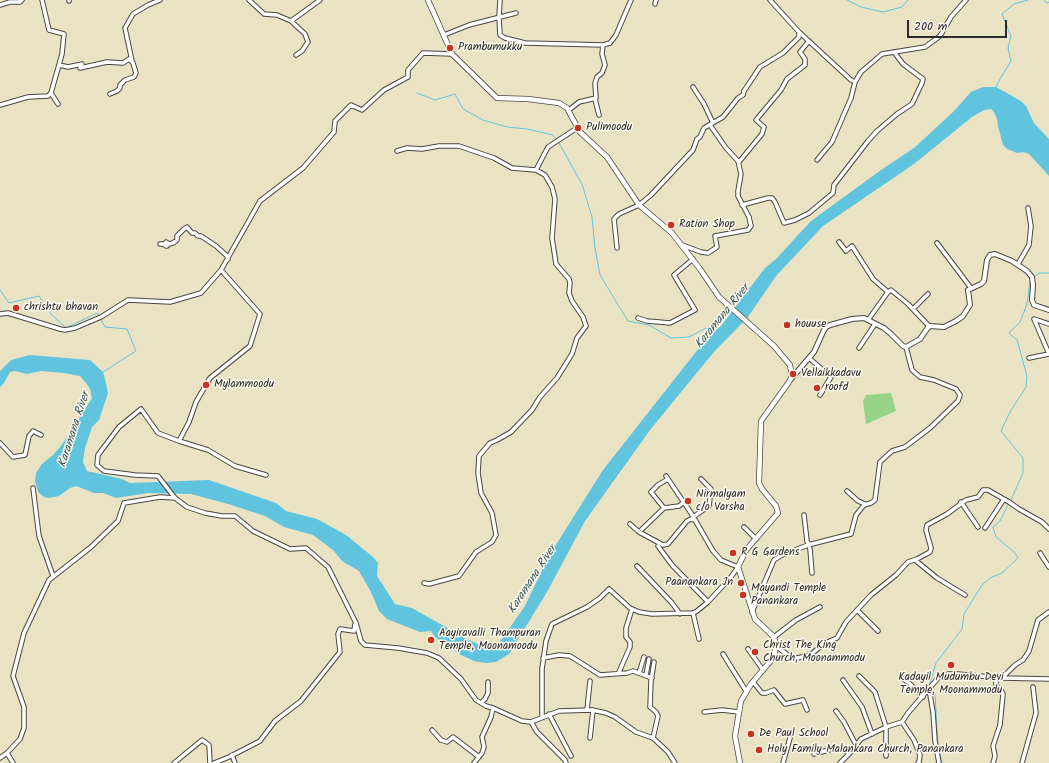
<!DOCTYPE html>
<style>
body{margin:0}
#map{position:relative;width:1049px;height:763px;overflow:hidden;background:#e9e3c3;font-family:Kalam,sans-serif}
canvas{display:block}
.scale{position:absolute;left:907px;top:20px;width:100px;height:18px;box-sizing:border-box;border:2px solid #2b2b2b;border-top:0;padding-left:5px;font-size:12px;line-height:14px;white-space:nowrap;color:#2b2b2b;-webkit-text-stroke:3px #fbf7ec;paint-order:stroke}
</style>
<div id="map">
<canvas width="1049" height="763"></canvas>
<div class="scale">200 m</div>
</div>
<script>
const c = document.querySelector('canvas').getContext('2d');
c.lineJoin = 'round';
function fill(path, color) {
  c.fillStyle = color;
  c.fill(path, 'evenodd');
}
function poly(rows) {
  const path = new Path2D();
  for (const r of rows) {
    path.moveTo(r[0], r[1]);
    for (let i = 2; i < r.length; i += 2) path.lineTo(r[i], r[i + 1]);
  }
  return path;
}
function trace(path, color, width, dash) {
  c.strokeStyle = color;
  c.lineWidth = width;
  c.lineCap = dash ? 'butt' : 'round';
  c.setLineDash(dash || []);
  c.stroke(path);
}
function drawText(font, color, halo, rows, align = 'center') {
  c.font = font + ' Kalam,sans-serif';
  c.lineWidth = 3;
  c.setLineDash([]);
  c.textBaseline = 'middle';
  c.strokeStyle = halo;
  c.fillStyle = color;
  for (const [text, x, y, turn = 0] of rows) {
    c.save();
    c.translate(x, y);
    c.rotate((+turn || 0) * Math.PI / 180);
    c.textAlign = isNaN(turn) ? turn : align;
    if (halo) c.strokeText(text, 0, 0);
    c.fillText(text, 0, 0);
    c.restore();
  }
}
fill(poly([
 [891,393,896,411,866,424,863,401,866,395]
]), '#97d387');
fill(poly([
 [983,87,996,87,1021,101,1026,106,1034,123,1049,139,1049,176,1029,154,1024,152,1017,153,1007,149,1003,145,998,126,997,119,994,112,991,109,984,110,972,117,914,164,823,226,776,276,748,317,713,353,650,430,585,521,547,592,509,654,496,662,486,663,474,661,461,655,435,637,431,631,420,632,387,619,379,611,371,592,359,571,342,561,333,550,313,535,284,527,265,516,228,504,191,494,148,493,116,498,103,493,94,493,76,486,70,488,59,496,48,498,44,497,38,492,35,481,36,473,42,464,53,455,61,446,87,406,92,398,90,389,86,383,80,376,64,373,41,371,27,374,15,371,10,372,4,383,0,387,0,371,11,360,30,355,90,360,103,372,105,379,108,393,99,420,92,427,85,448,83,462,87,471,122,479,130,483,209,480,276,503,286,511,317,519,346,535,373,557,378,563,377,576,395,604,412,608,467,639,482,646,492,646,497,644,502,639,525,606,549,556,603,470,710,334,721,326,765,268,776,259,811,221,881,170,914,148,953,112,971,92]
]), '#60c4de');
trace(poly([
 [847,0,861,7,883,12,902,7,908,0],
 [1044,0,1047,3,1049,2],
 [996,87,1000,79,1011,61,1008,48,1011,36,1002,14,1014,4,1028,0],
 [417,93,435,100,455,94,463,109,483,120,507,127,527,129,553,135,557,140],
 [559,143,582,184,592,217,595,248,600,275,628,321,649,325,671,338,689,337,706,328,712,334],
 [1034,277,1039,273,1049,273],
 [0,290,9,303,39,296,50,313,66,328,97,313,98,315],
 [101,320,105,327,127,329,136,351,103,372],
 [1011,500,1023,473,1023,458,1001,431,1010,412,1026,387,1027,376,1017,340,1009,333,1020,322,1027,304,1030,281],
 [930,683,936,663,962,629,964,614,982,585,990,578,1002,573,1018,558,1014,552,996,537,993,527,1000,521,1008,505],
 [933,689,935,693,938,746,942,763]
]), '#60c4de', 1);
const minor = poly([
 [42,0,49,30,64,34,62,54,51,93,58,104],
 [69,0,69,1],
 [249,0,264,14,277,15,291,21,320,0],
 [500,0,499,17,500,35,505,38,525,43,603,45],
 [655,4,656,0],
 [0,5,10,2,20,2,22,0],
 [291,21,305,34,308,42,302,51,296,55],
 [799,32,851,80,855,82,861,72,882,54,925,47,940,36,951,17,966,0],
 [444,35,469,25,516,13],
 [452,54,423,53,408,70,408,77,384,90,362,110,351,105,335,121,334,132,303,168,260,201,221,270,260,314,250,346,210,378,196,402,189,422,179,441,158,433,141,409,119,427,98,455,97,465,104,471,135,475,158,476,175,498,187,507,205,513,222,516,235,516,253,531,290,549,306,548,328,567,356,623,361,641,365,645,398,648,427,653,439,658,461,679,476,700,486,706,493,708,522,721,531,722,559,711,592,710,606,713,615,717,636,732,653,738,668,752,675,763],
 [132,61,125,28,133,14,148,5,160,0],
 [59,65,68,67,82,64,80,68,107,62,123,63,129,59,133,63,136,73,134,77,125,80,120,85,120,88,117,91,110,94],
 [693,87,704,104,713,123],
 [595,99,599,115],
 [0,105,28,97,48,96,51,93],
 [569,110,579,102,596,98,595,83,597,77,602,73,605,65,602,54,603,45,610,43,616,35,631,0],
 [397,151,407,148,422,149,439,146,459,146,494,158,512,168,536,170,545,175,552,187,555,199,552,238,556,264,569,279,570,283,569,293,572,301,583,317,586,326,577,338,572,354,557,378,540,397,532,410,511,432,497,440,490,443,479,456,478,473,481,493,492,513,496,535,492,542,476,552,459,576,429,584,424,583],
 [817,160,832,142,851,98,855,82],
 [739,162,762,134,764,127,756,120,781,90,787,79,805,65,805,59,800,52,809,41],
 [536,170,548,147,577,128],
 [742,205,768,198,772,198,775,202,784,223,795,220,809,213,833,193,834,185,868,141,877,131,897,114,912,104,922,83,923,79,903,64,894,52],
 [839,242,846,251,852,246,873,279,888,292],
 [937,243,971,288],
 [160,244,163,244,166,246,167,246,165,244,166,242,169,244,173,243,177,240,177,236,184,229,187,227,192,233,195,233,198,236,201,236,216,246,227,256,228,259],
 [682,245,701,252,708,253,717,247,715,236,748,230,751,226,749,217,738,196,738,191,741,174,738,161,726,148,710,125],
 [617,248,614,219,619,214,639,205,651,195,693,150,697,139,700,137,704,128,723,117,738,98,743,95,744,91,760,67,783,53,799,37,799,32,770,0],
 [1018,264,1029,245,1031,226,1028,208],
 [913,309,928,294],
 [0,314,8,313,60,329,65,330,75,328,101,317,128,300,170,302,201,293,221,270],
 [638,318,647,321,670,323,695,310,674,275,693,259],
 [868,320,888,292,891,290,908,304,929,326],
 [859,348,875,324],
 [1049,354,1034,319,1049,324],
 [809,358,831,377,820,395],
 [1029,358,1049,354],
 [179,441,208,450,235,466,266,475],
 [0,443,13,457,25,455,29,436,33,431,41,435],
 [33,488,39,536,53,576],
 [847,491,858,501,865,504],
 [961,502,978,527],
 [664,508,651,492,658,485,668,479],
 [804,515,807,541,810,549,812,573],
 [693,517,709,506,711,489,701,479],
 [630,524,639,532,663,545,668,544,687,521,691,519,695,520],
 [744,527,756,539],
 [985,528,1004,499],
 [639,532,664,508,679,506,684,502],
 [658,546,672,565,708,602],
 [1040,553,1049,567],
 [915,560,937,578,965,595],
 [637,566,672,603,680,614],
 [857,610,878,631],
 [752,612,774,560,782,555,808,545,851,534,856,515,864,505,871,503,875,500,880,462,892,451,905,447,930,428,958,401,960,395,956,389,934,380,920,377,912,370,906,347],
 [693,613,699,639],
 [774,637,796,620,820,607],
 [776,646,793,659,810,655,825,643,837,638,846,622,871,595,896,575,908,562,917,559,930,552,931,548,926,530,927,525,947,514,966,500,978,497,983,490,988,490,1009,502,1019,509,1042,522,1049,529],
 [748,649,763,670],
 [723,654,746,691],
 [543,658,559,655,570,656,600,675,627,673,633,671,652,678],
 [619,672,630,647,630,642,626,637,626,628,632,609],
 [639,673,644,657],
 [646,675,649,659],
 [859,676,875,692,886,727,886,756],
 [901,677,909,683,923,697],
 [1002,678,1049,679],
 [843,680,862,707,872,734],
 [753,682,762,693,766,693,774,690,785,704,803,700,807,710],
 [929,689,933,712,935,741,939,763],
 [481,703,485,699,488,693,488,682],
 [587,710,590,681],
 [836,711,844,722,856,745],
 [704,712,722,710,739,712],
 [549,714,571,756],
 [542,717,542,669,546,641,552,624,587,607,600,598,609,589,630,608,639,612,652,614,693,613,697,611,708,602,731,577,738,567,721,560,713,551,691,513,666,476],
 [531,722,537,732,565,760,566,763],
 [902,722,914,740,920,755,919,762,918,763],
 [432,730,441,740,447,742,453,737,479,757],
 [590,738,593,710],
 [653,738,658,716,656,712,650,707,651,681,654,662],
 [7,753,20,739,24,728,24,707,13,676,24,633,49,580,91,547,118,521,124,503,160,497,175,498],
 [814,754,832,749,841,749,850,753],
 [232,755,235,763],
 [0,758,7,753,13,763],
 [174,763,202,740,209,745,210,763],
 [214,763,229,757,260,741,275,721,301,701,340,652,338,634,340,629,354,631,355,624],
 [474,763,482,753,484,747,482,737,491,717,493,708],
 [783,763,790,738],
 [840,763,850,753,861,739,886,727,902,722,908,713,939,677,948,674,957,674,1002,678,1015,665,1023,660,1029,651,1038,620,1049,612],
 [993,763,995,756,993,746,1000,725,1003,694,1001,690,996,686,996,678],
 [1022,763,1036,713,1033,687]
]);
const tertiary = poly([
 [791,379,814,352,823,332,826,327,830,325,852,319,864,318,884,328,891,334,903,346,906,347,920,339,929,326,944,327,956,321,963,316,970,305,968,290,981,284,984,281,987,260,990,255,995,254,1012,261,1027,271,1032,277,1033,285,1032,300,1034,305,1049,310]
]);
const secondary = poly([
 [428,0,452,54,497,98,528,99,559,103,567,108,580,132,607,157,639,205,672,233,700,269,719,297,774,346,790,365,792,376,789,382,761,421,759,483,762,489,776,506,778,513,746,550,738,567,755,619,774,637,776,646,774,657,751,684,741,701,735,736,740,763]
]);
trace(minor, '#484742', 5.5);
trace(tertiary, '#484742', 6);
trace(secondary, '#484742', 6);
trace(minor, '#fff', 3.5);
trace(tertiary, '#fff', 4);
trace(secondary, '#fff', 4.5);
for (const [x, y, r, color] of [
 [450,48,4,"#c8321e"],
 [578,128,4,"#c8321e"],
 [671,225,4,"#c8321e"],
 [16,308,4,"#c8321e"],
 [787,325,4,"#c8321e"],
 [793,374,4,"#c8321e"],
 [206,385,4,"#c8321e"],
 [817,388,4,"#c8321e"],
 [688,501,4,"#c8321e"],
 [733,553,4,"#c8321e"],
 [741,583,4,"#c8321e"],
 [743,595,4,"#c8321e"],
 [431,640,4,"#c8321e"],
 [755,652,4,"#c8321e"],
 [951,665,4,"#c8321e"],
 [751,734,4,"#c8321e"],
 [759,750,4,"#c8321e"]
]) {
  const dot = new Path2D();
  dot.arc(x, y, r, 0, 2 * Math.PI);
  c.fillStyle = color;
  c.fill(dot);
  trace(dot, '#fbf7ec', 1.5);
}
drawText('11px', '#2b2b2b', '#fbf7ec', [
 ["Prambumukku",458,48],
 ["Pulimoodu",586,128],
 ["Ration Shop",679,225],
 ["chrishtu bhavan",24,308],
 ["houuse",795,325],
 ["Vellaikkadavu",801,374],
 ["Mylammoodu",214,385],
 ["roofd",825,388],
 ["Nirmalyam",696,495],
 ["c/o Varsha",696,508],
 ["R G Gardens",741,553],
 ["Paanankara Jn",733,583,"right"],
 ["Mayandi Temple",751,589],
 ["Panankara",751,602],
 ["Aayiravalli Thampuran",439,634],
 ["Temple, Moonamoodu",439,647],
 ["Christ The King",763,646],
 ["Church, Moonammodu",763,659],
 ["Kadayil Mudumbu Devi",951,678,"center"],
 ["Temple, Moonammodu",951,691,"center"],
 ["De Paul School",759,734],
 ["Holy Family Malankara Church, Panankara",767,750]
], 'left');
drawText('italic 12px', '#3b5961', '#fbf7ec', [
 ["Karamana River",723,317,-51],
 ["Karamana River",75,430,-72],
 ["Karamana River",533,580,-57]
]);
</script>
